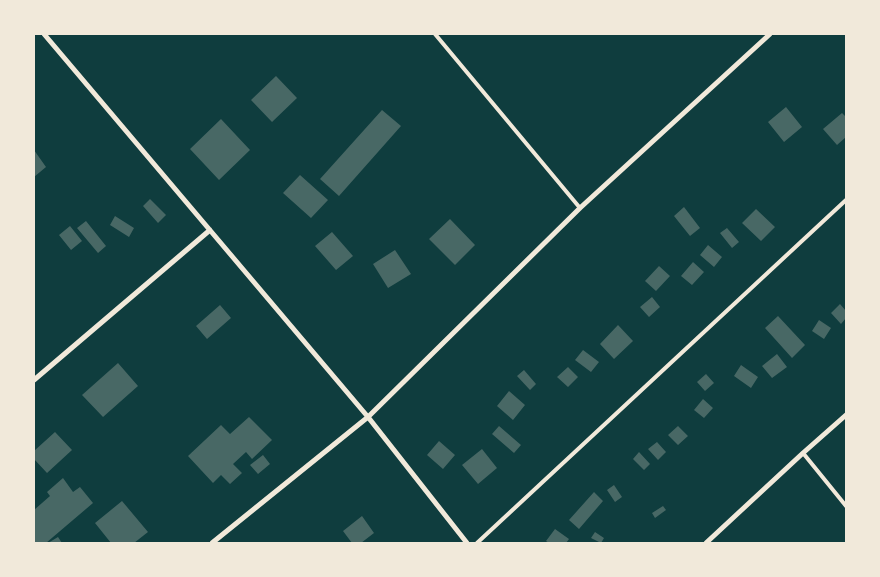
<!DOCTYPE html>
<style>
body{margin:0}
#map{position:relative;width:880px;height:577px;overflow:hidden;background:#0f3d3e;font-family:"DejaVu Sans",sans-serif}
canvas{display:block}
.frame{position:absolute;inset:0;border:35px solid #f1e9da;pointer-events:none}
</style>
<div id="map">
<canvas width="880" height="577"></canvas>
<div class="frame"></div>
</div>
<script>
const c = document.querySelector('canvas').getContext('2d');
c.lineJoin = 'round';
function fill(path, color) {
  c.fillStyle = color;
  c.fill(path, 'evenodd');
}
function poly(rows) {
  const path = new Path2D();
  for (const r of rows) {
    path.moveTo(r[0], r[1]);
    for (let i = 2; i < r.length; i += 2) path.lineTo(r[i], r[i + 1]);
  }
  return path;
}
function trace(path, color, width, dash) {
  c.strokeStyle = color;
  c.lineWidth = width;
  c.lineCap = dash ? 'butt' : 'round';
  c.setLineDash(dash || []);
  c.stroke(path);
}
fill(poly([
 [276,76,297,98,272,122,251,100],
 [786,107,802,127,784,142,768,122],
 [382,110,401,126,339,196,320,179],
 [842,113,846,117,846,137,837,145,823,129],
 [221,119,250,150,219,180,190,149],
 [34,150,46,167,34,177],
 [300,175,328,200,311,218,283,193],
 [150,199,166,215,158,223,143,206],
 [684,207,700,228,690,236,674,216],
 [756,209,775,227,761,241,742,223],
 [115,216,134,228,129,237,110,225],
 [450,219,475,245,455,265,429,239],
 [86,221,106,246,98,253,77,228],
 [70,226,82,241,71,250,59,235],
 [727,228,739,242,732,248,720,233],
 [332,232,353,256,336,270,315,246],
 [708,245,722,257,714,267,700,255],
 [395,250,411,274,388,288,373,264],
 [693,262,704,272,692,285,681,276],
 [659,266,670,276,656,291,645,281],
 [652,297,660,307,649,317,640,307],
 [840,304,846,311,846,318,841,324,831,313],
 [220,305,231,318,207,339,196,326],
 [778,316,805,345,792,358,765,328],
 [819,320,831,328,824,339,812,331],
 [618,325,633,341,614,359,600,344],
 [583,350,599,362,591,372,575,360],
 [777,354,787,367,772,378,762,366],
 [118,363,138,386,103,417,82,395],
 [741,365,758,377,751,388,734,376],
 [568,367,578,377,568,387,557,377],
 [524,370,536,384,530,390,517,376],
 [706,374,714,383,705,391,697,382],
 [509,391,525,405,513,420,497,406],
 [703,399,713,408,704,418,694,410],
 [249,417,272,440,252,459,246,452,233,464,242,473,230,484,221,475,213,483,188,456,221,425,230,434],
 [499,426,521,445,514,453,492,434],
 [678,426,688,436,678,445,668,435],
 [55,432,72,450,47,473,34,459,34,451],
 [439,441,455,455,443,469,427,455],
 [657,442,666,452,658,460,648,449],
 [482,449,497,468,478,484,462,465],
 [639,452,650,464,644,470,633,459],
 [263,455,270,464,258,474,250,465],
 [63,478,73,492,80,487,93,503,46,543,34,543,34,510,50,496,47,492],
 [614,485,622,497,615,502,607,490],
 [594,492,603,501,579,529,569,520],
 [122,501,148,532,134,543,111,543,95,523],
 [663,506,666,510,655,518,652,513],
 [362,516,374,533,361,543,352,543,343,531],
 [555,529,569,539,566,543,549,543,546,541],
 [595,532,604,538,601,543,591,538],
 [58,537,62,543,48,543]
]), '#486865');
trace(poly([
 [435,34,580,208],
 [803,453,846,506],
 [477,543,846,200]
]), '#f1e9da', 4);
trace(poly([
 [44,34,368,417,467,543],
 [34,380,210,230],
 [212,543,368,417,580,208,770,34],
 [706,543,803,453,846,415]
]), '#f1e9da', 5);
</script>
